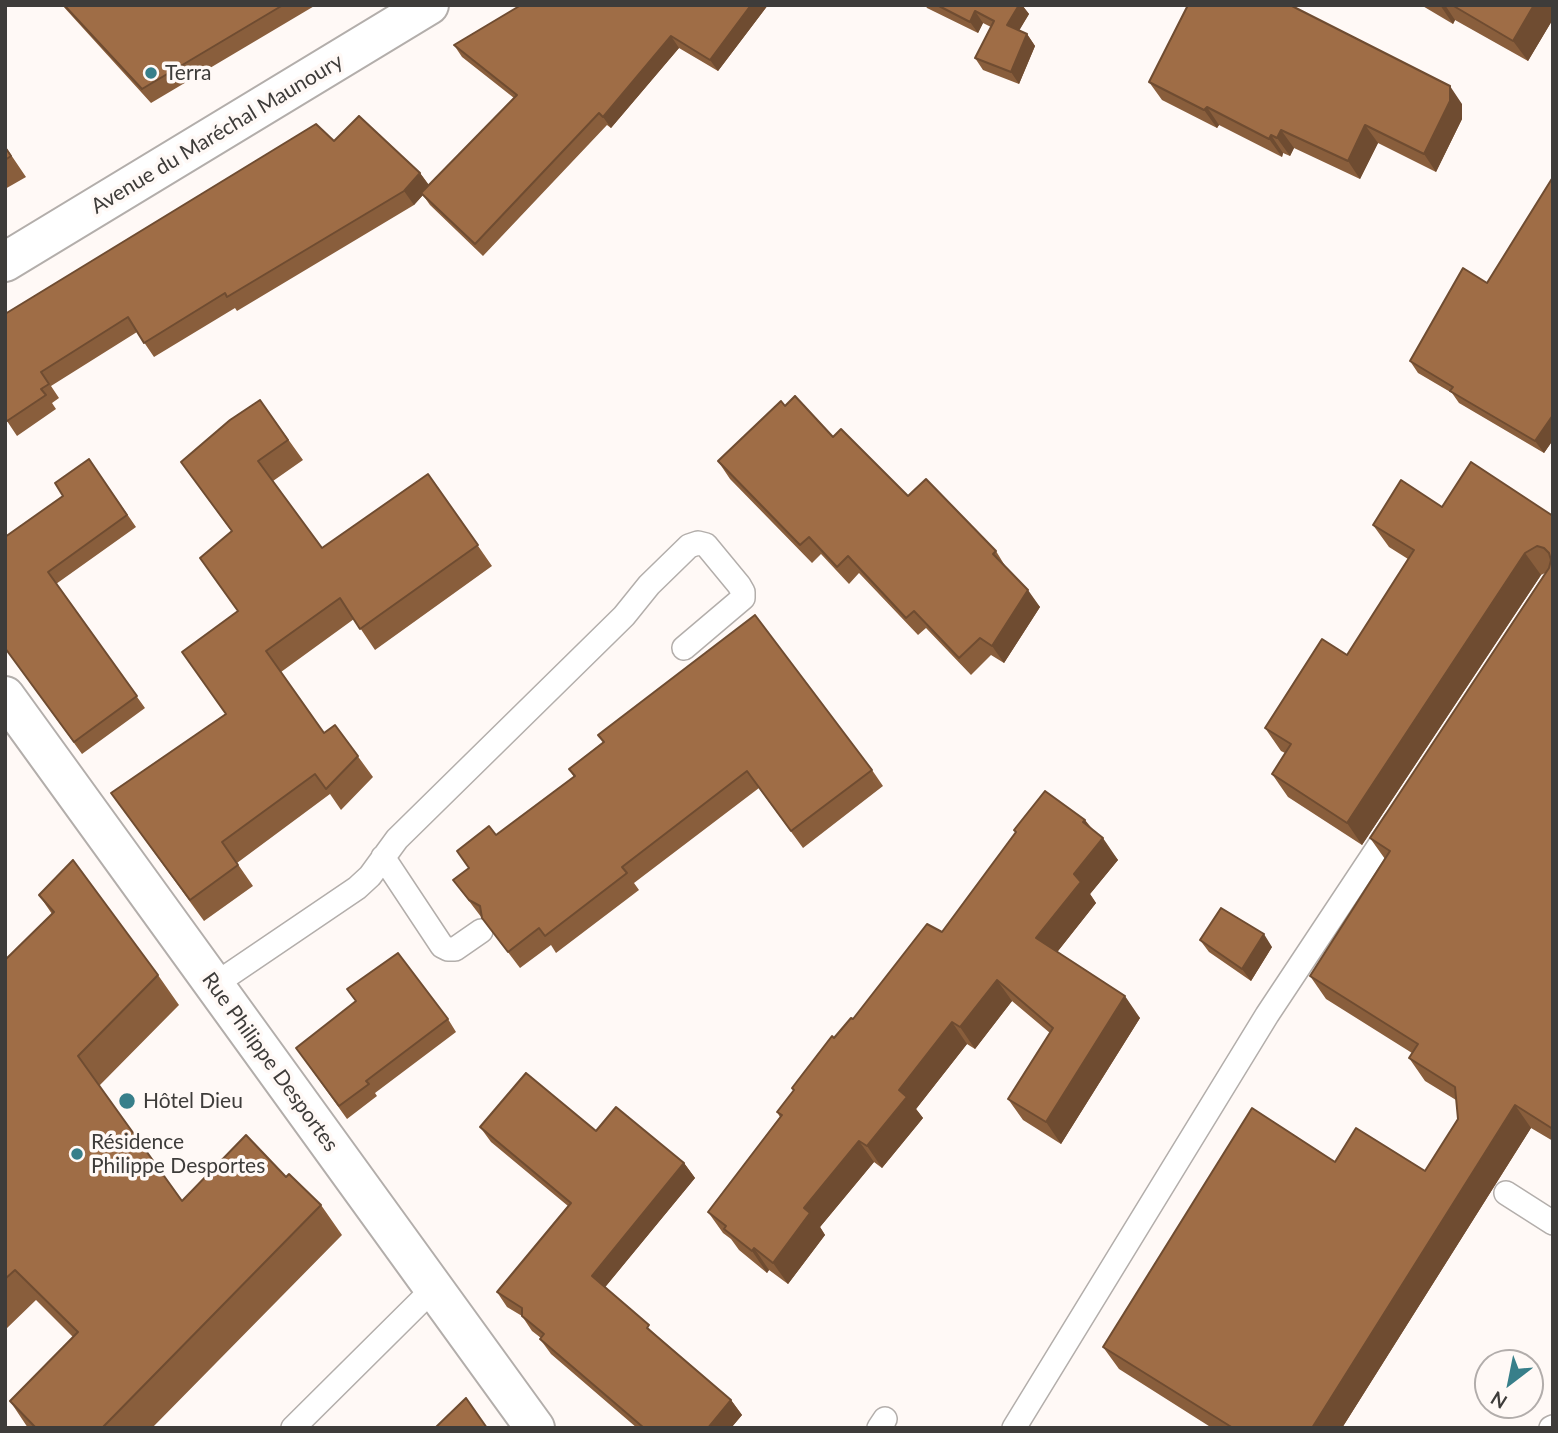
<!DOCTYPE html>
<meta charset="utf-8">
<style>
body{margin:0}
#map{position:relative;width:1558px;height:1433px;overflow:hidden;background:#fff9f6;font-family:Lato,sans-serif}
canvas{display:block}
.frame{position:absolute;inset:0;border:7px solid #3e3c3a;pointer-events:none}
.north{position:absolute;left:1474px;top:1349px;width:70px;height:70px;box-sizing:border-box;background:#fff9f6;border:2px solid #b2adab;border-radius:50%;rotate:212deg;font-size:19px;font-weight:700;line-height:28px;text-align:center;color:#3e3c3a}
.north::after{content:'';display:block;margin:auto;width:24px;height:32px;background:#387f8a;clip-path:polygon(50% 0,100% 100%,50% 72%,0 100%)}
</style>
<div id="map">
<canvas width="1558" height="1433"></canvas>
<div class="frame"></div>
<div class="north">N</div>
</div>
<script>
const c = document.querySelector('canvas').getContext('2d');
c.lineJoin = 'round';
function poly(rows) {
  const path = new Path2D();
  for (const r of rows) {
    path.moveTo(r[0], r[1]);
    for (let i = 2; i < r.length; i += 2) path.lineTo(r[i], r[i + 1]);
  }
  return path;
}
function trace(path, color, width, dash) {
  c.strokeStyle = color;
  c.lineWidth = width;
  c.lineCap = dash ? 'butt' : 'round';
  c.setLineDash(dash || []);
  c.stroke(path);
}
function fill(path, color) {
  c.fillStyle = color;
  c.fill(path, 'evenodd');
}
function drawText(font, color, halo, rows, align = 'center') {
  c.font = font + ' Lato,sans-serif';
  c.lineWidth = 7;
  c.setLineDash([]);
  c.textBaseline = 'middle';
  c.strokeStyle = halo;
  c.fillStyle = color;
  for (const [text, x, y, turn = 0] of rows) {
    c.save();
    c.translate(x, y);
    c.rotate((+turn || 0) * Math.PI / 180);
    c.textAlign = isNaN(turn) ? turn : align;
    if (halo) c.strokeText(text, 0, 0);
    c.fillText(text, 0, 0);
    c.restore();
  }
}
const lane = poly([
 [383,857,442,946,448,949,455,949,481,931],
 [214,985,357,888,370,876,397,839,624,616,649,585,689,546,698,543,706,545,739,585,743,592,743,598,684,648],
 [1506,1193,1553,1223],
 [293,1428,434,1288],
 [879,1428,885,1419],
 [1014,1428,1267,1015,1395,822],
 [1551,1428,1553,1427]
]);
const street = poly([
 [5,696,535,1428]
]);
const secondary = poly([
 [5,262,429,5]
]);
trace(lane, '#b3aeab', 26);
trace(street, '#b3aeab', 42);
trace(secondary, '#b3aeab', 42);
trace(lane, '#fff', 23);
trace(street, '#fff', 38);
trace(secondary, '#fff', 38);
fill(poly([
 [62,5,316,5,151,103],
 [521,5,768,5,718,71,679,48,611,128,607,125,483,256,430,205,423,195,414,205,237,311,235,308,154,357,137,332,51,386,59,398,52,403,56,409,17,436,7,421,5,314,334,141,420,173,429,185,514,98,462,57,454,45],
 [925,5,1022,5,1029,14,1019,30,1027,34,1035,46,1019,84,983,70,975,58,991,27,983,23,978,33,927,8],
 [1421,5,1553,5,1553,19,1528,61,1455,20,1453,24],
 [1149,82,1462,104,1462,119,1436,172,1378,143,1360,179,1294,148,1290,156,1283,153,1282,157,1219,125,1217,128,1162,100],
 [5,146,26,177,5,189],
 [1553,177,1553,440,1544,453,1459,403,1452,393,1418,373,1410,361,1487,283],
 [260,400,303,460,273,481,322,548,428,474,492,566,375,650,354,619,281,672,324,733,335,725,373,777,341,810,330,794,237,863,253,886,204,921,111,793,226,714,238,611,232,532,181,462],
 [785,406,833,437,908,496,996,551,1007,569,1040,607,1004,663,991,655,971,675,926,628,918,635,859,573,849,584,821,554,812,563,730,479,718,461],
 [89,459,136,527,56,584,145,708,82,754,5,648],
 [1442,507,1553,516,1553,1141,1531,1128,1342,1428,1212,1428,1119,1369,1103,1347,1335,1162,1425,1171,1458,1119,1456,1100,1425,1081,1409,1058,1412,1053,1326,999,1310,976,1385,859,1370,838,1545,573,1541,575,1362,845,1288,797,1272,774,1285,753,1281,751,1265,728,1347,655,1408,559,1389,547,1373,525],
 [598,735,872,770,883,786,803,848,759,788,634,883,639,890,556,953,551,945,520,968,453,880,469,868,496,835,574,777,569,769,603,742],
 [1085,820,1118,860,1090,894,1096,903,1057,952,1140,1018,1061,1144,1023,1120,1008,1099,1050,1033,1012,1001,975,1049,967,1044,916,1109,923,1118,882,1168,874,1162,820,1227,825,1235,788,1284,769,1270,767,1273,739,1250,731,1239,723,1233,708,1212,780,1117,777,1112,794,1091,792,1088,834,1038,942,932,1016,832,1014,830],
 [39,895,158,975,179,1005,99,1086,182,1201,286,1177,321,1205,342,1235,152,1428,28,1428,10,1401,73,1337,36,1300,5,1330,5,960,52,914],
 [1200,940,1272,947,1251,981,1209,952],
 [448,1019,456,1032,375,1093,377,1096,347,1119,296,1048],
 [480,1127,596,1131,684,1163,695,1178,605,1287,656,1335,731,1400,742,1415,731,1428,637,1428,551,1354,540,1339,541,1338,532,1331,522,1316,507,1307,497,1292,568,1206,491,1142]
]), '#895e3c');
fill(poly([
 [751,5,768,5,718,71,710,60],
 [1019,5,1022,5,1029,14,1016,36,1007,25],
 [1440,5,1445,5,1455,20,1453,24],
 [1534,5,1553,5,1553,19,1528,61,1513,41],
 [975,11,983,23,978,33,970,22],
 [1027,34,1035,46,1019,84,1011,72],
 [671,36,679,48,611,128,603,117],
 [1450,86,1462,104,1462,119,1436,172,1424,154],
 [1207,107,1219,125,1217,128,1204,110],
 [1365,125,1378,143,1360,179,1348,161],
 [1281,130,1294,148,1290,156,1277,138],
 [1271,135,1283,153,1282,157,1269,139],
 [420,173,430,187,414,205,404,191],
 [1553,415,1553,440,1544,453,1535,441],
 [1525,553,1541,575,1362,845,1347,823],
 [1028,590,1040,607,1004,663,992,646],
 [1085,820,1100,842,1103,838,1118,860,1090,894,1096,903,1051,960,1036,938,1074,874,1083,822],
 [1264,934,1272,947,1251,981,1242,969],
 [997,980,1012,1001,975,1049,960,1027],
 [1125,996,1140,1018,1061,1144,1046,1122],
 [952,1022,967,1044,916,1109,923,1118,882,1168,867,1146,899,1090],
 [1515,1105,1531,1128,1342,1428,1312,1428],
 [859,1141,874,1162,820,1227,825,1235,788,1284,773,1263,804,1208],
 [684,1163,695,1178,602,1291,592,1276],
 [754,1248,769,1270,767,1273,752,1251],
 [731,1400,742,1415,731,1428,708,1428]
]), '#6f4c31');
const building = poly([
 [64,5,283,5,142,89,64,5],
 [521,5,751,5,710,60,671,36,603,117,599,113,475,244,421,193,517,95,454,45,521,5],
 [937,5,1019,5,1007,25,1027,34,1011,72,975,58,994,21,975,11,970,22,937,5],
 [1188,5,1290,5,1450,86,1450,101,1424,154,1365,125,1348,161,1281,130,1277,138,1271,135,1269,139,1207,107,1204,110,1149,82,1188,5],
 [1452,5,1534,5,1513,41,1452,5],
 [359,116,420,173,404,191,227,297,225,293,144,343,128,317,41,372,49,384,41,389,46,395,7,421,5,418,5,314,316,124,334,141,359,116],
 [5,147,11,156,5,160,5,147],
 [1553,177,1553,415,1535,441,1450,391,1453,387,1410,361,1463,268,1487,283,1553,177],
 [795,396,833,437,841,429,908,496,926,479,996,551,993,554,1028,590,992,646,980,638,959,658,914,611,906,618,848,556,837,567,809,537,800,545,718,461,781,401,785,406,795,396],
 [260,400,288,440,258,461,322,548,428,474,478,545,360,629,340,598,266,651,324,733,335,725,358,756,326,789,315,774,222,842,238,865,190,900,111,793,226,714,182,652,238,611,200,558,232,531,181,462,230,420,260,400],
 [89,459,127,515,48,572,137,696,74,742,5,648,5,537,63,496,55,483,89,459],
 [1471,462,1553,516,1553,1129,1515,1105,1312,1428,1233,1428,1103,1347,1252,1108,1335,1162,1356,1128,1425,1171,1458,1119,1455,1087,1409,1058,1418,1044,1310,976,1390,851,1370,838,1549,568,1551,560,1549,553,1544,548,1537,546,1525,553,1347,823,1272,774,1291,744,1265,728,1322,639,1347,655,1414,550,1373,525,1401,480,1442,507,1471,462],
 [755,615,872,770,791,831,747,771,622,867,627,873,545,936,539,928,508,952,482,918,480,906,469,900,453,880,469,868,457,851,489,826,496,835,575,776,569,769,604,742,598,735,755,615],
 [1045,791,1085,820,1083,822,1103,838,1074,874,1081,882,1036,938,1125,996,1046,1122,1008,1099,1053,1028,997,980,960,1027,952,1022,899,1090,907,1097,867,1146,859,1141,804,1208,810,1213,773,1263,754,1248,752,1251,724,1229,726,1226,708,1212,782,1115,777,1112,794,1090,792,1088,832,1036,834,1038,851,1018,853,1019,927,924,942,932,1016,832,1014,830,1045,791],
 [73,860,158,975,78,1056,182,1201,246,1135,286,1177,289,1174,321,1205,102,1428,36,1428,10,1401,78,1332,15,1270,5,1279,5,960,54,912,39,895,73,860],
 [1221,908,1264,934,1242,969,1200,940,1221,908],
 [398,953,448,1019,366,1081,369,1084,339,1106,296,1048,356,1001,347,989,398,953],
 [526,1073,596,1131,616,1107,684,1163,592,1276,649,1325,647,1328,731,1400,708,1428,644,1428,540,1339,544,1334,522,1316,522,1308,497,1292,571,1203,480,1127,526,1073],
 [466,1398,487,1428,435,1428,466,1398]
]);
fill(building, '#9f6d46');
trace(building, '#6f4c31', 2);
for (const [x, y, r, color] of [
 [151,73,7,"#387f8a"],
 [127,1101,9,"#387f8a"],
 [77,1154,7,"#387f8a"]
]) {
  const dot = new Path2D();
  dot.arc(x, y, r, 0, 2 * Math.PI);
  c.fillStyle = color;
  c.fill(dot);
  trace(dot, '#fff9f6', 2.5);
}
drawText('21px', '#3e3c3a', '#fff9f6', [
 ["Terra",165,73],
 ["Hôtel Dieu",143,1101],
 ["Résidence",91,1142],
 ["Philippe Desportes",91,1166]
], 'left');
drawText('21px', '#3e3c3a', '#fff9f6', [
 ["Avenue du Maréchal Maunoury",217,134,-31],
 ["Rue Philippe Desportes",270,1062,54]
]);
</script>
